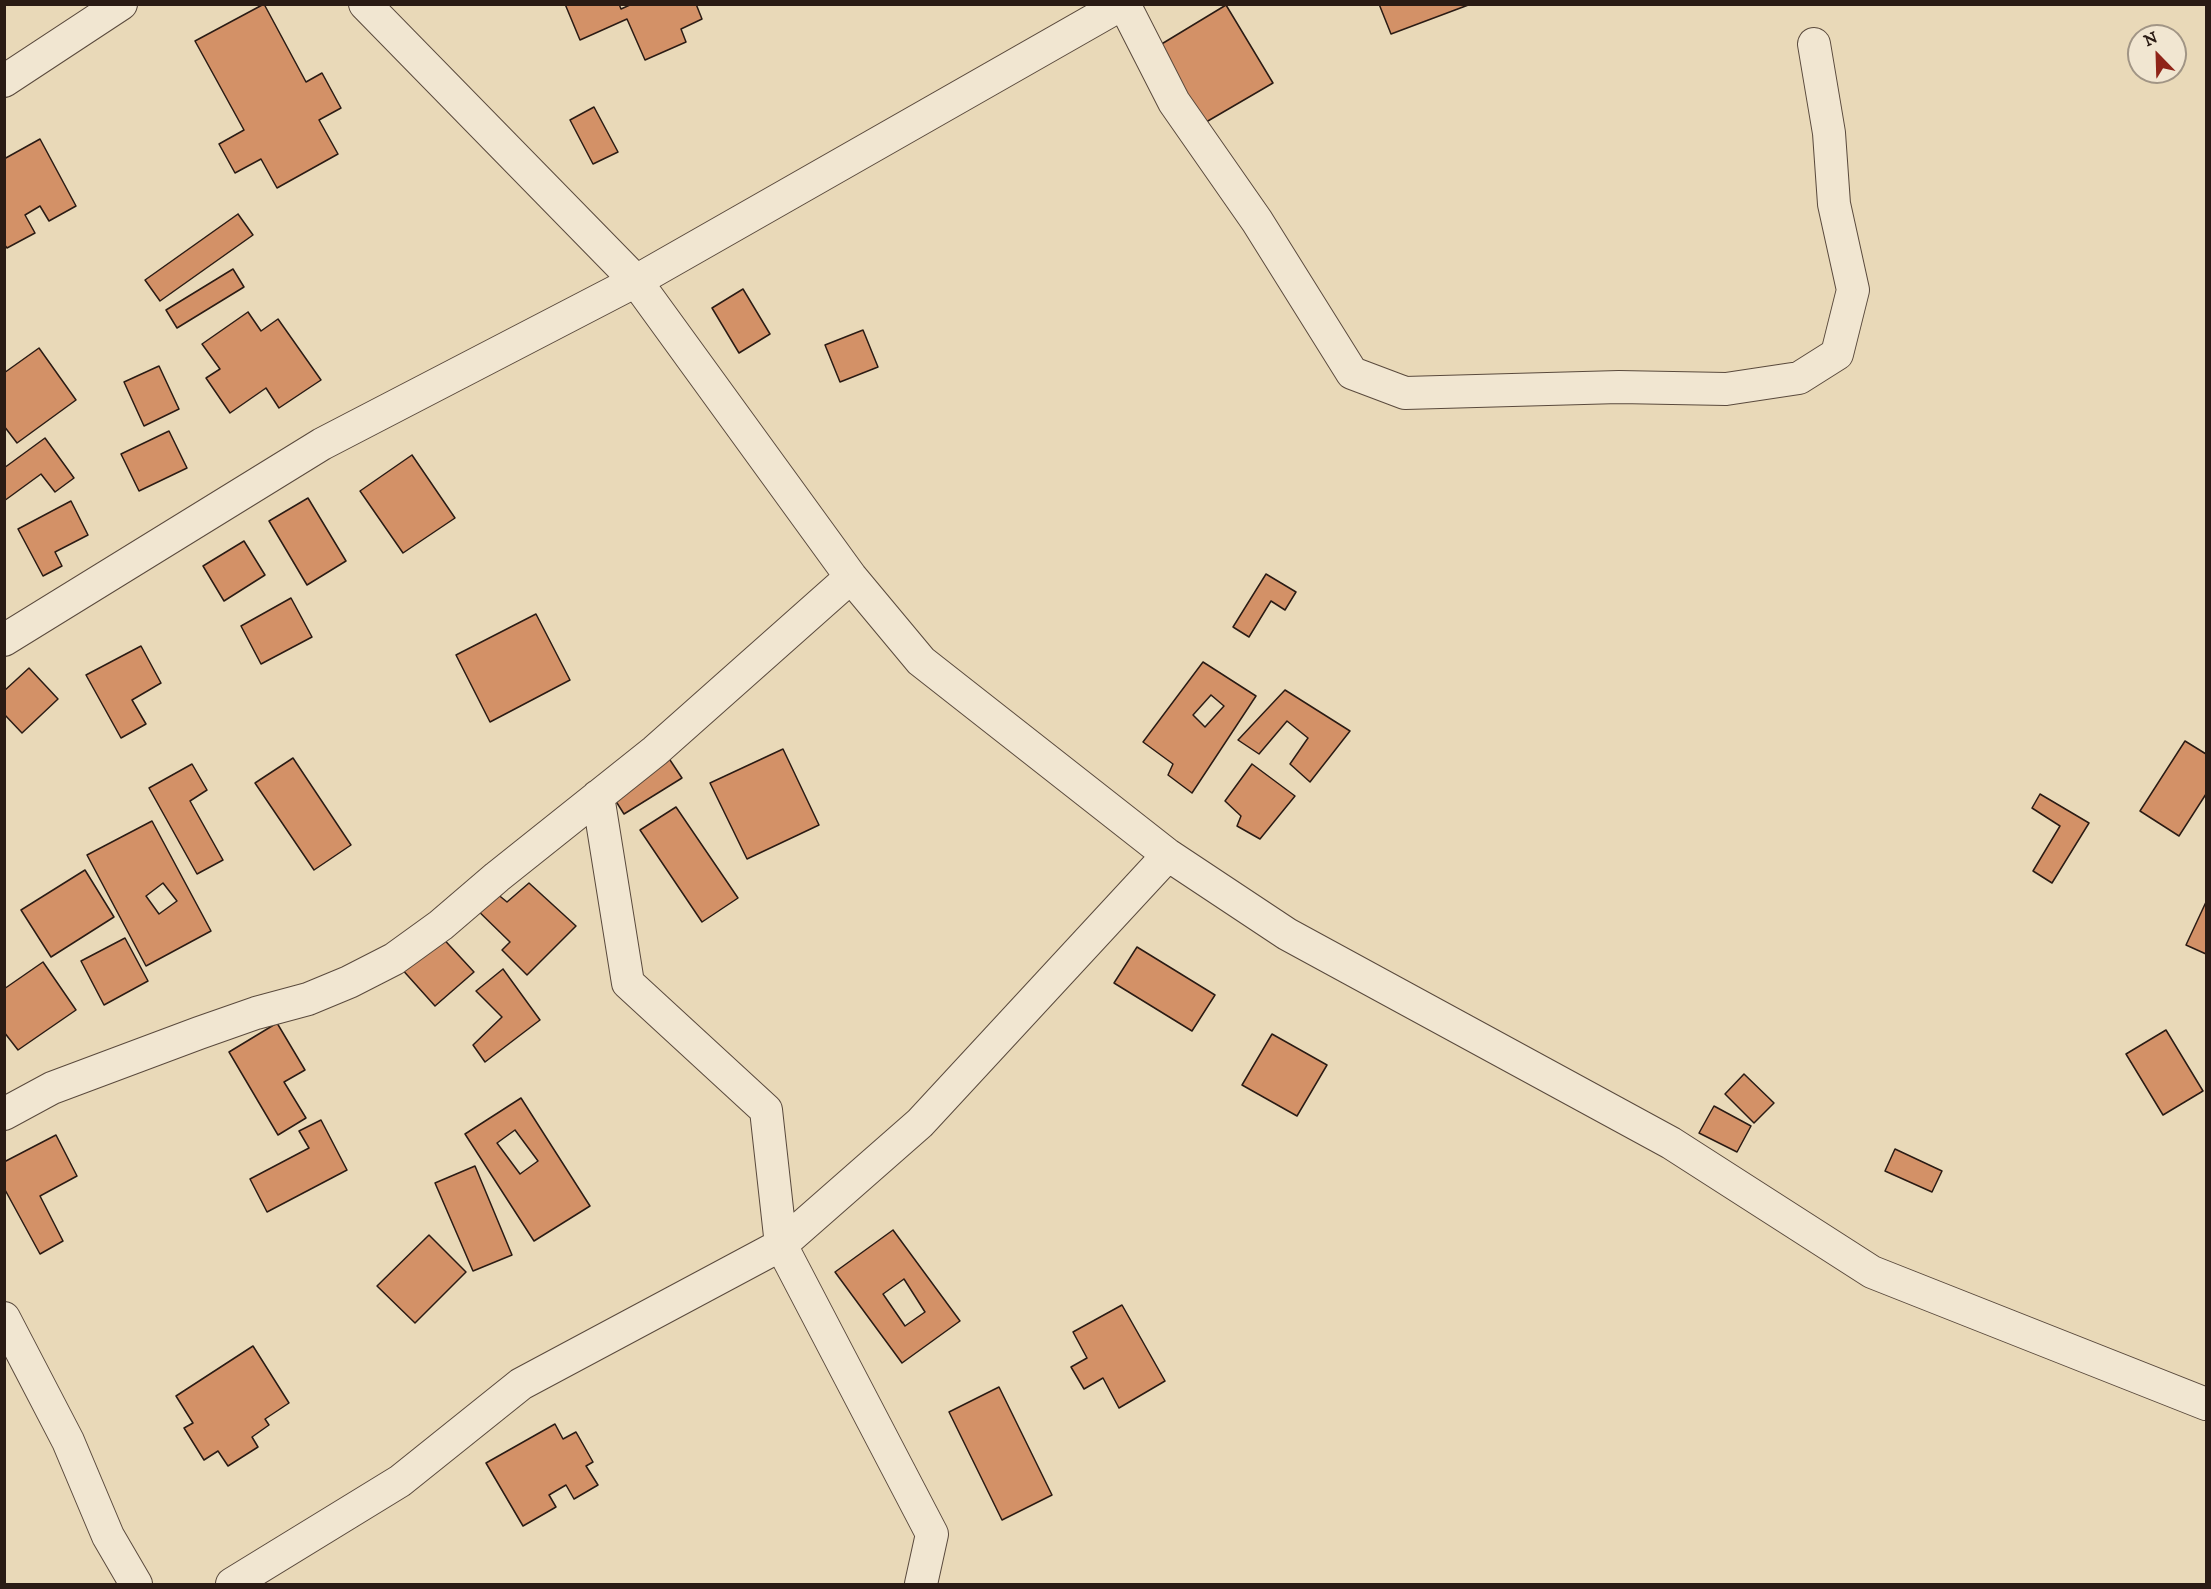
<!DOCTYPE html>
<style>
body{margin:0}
#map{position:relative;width:2211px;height:1589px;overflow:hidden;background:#e9d9b8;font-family:"IM FELL DW Pica",serif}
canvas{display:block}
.frame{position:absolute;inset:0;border:6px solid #2a1b14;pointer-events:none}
.north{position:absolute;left:2127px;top:24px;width:60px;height:60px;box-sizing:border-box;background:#f1e6d1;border:2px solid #a19585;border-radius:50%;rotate:337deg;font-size:16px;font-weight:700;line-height:24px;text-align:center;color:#2a1b14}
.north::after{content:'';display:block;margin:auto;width:21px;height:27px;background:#8f2418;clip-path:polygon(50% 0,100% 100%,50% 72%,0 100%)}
</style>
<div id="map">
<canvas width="2211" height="1589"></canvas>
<div class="frame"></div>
<div class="north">N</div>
</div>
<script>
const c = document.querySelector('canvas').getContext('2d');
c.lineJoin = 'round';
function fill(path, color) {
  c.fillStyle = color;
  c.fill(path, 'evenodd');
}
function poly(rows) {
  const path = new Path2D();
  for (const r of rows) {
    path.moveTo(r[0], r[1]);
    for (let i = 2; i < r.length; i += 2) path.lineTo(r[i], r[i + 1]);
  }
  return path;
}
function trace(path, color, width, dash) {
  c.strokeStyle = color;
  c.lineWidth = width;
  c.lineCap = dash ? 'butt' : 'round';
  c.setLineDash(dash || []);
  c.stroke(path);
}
const building = poly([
 [264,4,306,82,322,73,341,108,319,120,338,154,277,188,261,159,235,173,219,144,244,130,195,41,264,4],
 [565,4,619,4,621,9,632,4,696,4,702,19,681,29,686,42,645,60,627,19,580,40,565,4],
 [1379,4,1471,4,1391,34,1379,4],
 [1226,5,1273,83,1201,125,1155,48,1226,5],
 [594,107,618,152,593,164,570,120,594,107],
 [40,139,76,206,49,221,40,206,25,215,35,233,7,248,4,244,4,159,40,139],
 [238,214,253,235,160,301,145,280,238,214],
 [233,269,244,287,177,328,166,310,233,269],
 [743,289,770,334,739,353,712,308,743,289],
 [248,312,261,331,278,319,321,380,279,408,266,388,230,413,206,378,220,369,202,344,248,312],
 [863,330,878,367,840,382,825,345,863,330],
 [39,348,76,400,17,443,4,426,4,373,39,348],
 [159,366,179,409,144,426,124,382,159,366],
 [169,431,187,468,139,491,121,454,169,431],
 [45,438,74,478,55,492,41,474,4,501,4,468,45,438],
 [412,455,455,518,403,553,360,491,412,455],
 [308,498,346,561,307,585,269,521,308,498],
 [71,501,88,535,55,552,62,566,43,576,18,529,71,501],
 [244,541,265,575,224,601,203,566,244,541],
 [1266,574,1296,592,1285,610,1271,601,1249,637,1233,627,1266,574],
 [291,598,312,637,261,664,241,626,291,598],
 [536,614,570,680,490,722,456,655,536,614],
 [141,646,161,683,132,700,146,724,121,738,86,675,141,646],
 [1203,662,1256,696,1192,793,1168,775,1173,764,1143,742,1203,662],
 [1211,695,1224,706,1205,727,1193,715,1211,695],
 [29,668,58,699,22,733,4,714,4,691,29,668],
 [1285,690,1350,731,1310,782,1290,764,1308,738,1287,721,1259,754,1238,740,1285,690],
 [2185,741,2206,754,2206,794,2179,836,2140,811,2185,741],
 [662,748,682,778,624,814,605,784,662,748],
 [783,749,819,825,747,859,710,783,783,749],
 [293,758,351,845,314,870,255,783,293,758],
 [192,764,207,790,190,801,223,860,197,874,149,788,192,764],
 [1252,764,1295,796,1260,839,1237,826,1241,816,1225,801,1252,764],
 [2040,794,2089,823,2052,883,2033,871,2060,826,2032,808,2040,794],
 [676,807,738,898,702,922,640,830,676,807],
 [152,821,211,931,146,966,87,855,152,821],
 [85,870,114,917,51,957,21,910,85,870],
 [163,883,177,901,159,914,146,896,163,883],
 [484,883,507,902,529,883,576,926,527,975,502,950,510,942,467,900,484,883],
 [2206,902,2206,954,2186,945,2206,902],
 [438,933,474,972,435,1006,400,967,438,933],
 [125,938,148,981,104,1005,81,961,125,938],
 [1137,947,1215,995,1192,1031,1114,983,1137,947],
 [43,962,76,1010,18,1050,4,1032,4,989,43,962],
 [503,969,540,1020,485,1062,473,1045,502,1017,476,991,503,969],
 [277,1023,305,1070,284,1082,306,1118,278,1135,229,1052,277,1023],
 [2166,1030,2203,1091,2163,1115,2126,1054,2166,1030],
 [1272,1034,1327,1065,1297,1116,1242,1085,1272,1034],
 [1744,1074,1774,1103,1754,1123,1725,1094,1744,1074],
 [521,1098,590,1206,534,1241,465,1134,521,1098],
 [515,1130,538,1161,520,1174,497,1143,515,1130],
 [1714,1106,1751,1126,1737,1152,1699,1133,1714,1106],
 [321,1120,347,1170,267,1212,250,1179,309,1148,299,1131,321,1120],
 [56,1135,77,1176,40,1196,63,1241,40,1254,4,1188,4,1162,56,1135],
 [1895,1149,1942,1171,1932,1192,1885,1171,1895,1149],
 [475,1166,512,1255,473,1271,435,1183,475,1166],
 [893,1230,960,1321,902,1363,835,1272,893,1230],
 [904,1279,925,1312,905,1326,883,1294,904,1279],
 [429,1235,466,1272,415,1323,377,1286,429,1235],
 [1122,1305,1165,1381,1119,1408,1103,1378,1084,1389,1071,1367,1087,1358,1073,1332,1122,1305],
 [253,1346,289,1403,265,1419,269,1425,252,1437,258,1447,228,1466,218,1451,204,1460,184,1428,193,1423,176,1396,253,1346],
 [999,1387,1052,1495,1002,1520,949,1412,999,1387],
 [555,1424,563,1439,576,1432,593,1462,586,1466,598,1485,574,1499,566,1485,549,1495,556,1507,523,1526,486,1463,555,1424]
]);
fill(building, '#d39167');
trace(building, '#2a1b14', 1.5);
const street = poly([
 [365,4,636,281,851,577,921,661,1168,855,1287,934,1671,1143,1872,1272,2206,1404],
 [1124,4,1174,102,1257,221,1352,373,1405,393,1619,387,1726,389,1799,378,1837,354,1853,290,1834,204,1829,133,1814,44],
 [4,81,121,4],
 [4,640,322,444,636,281,1122,4],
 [598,796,628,983,766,1110,781,1245,932,1534,921,1584],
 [4,1114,52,1088,199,1033,256,1013,308,999,349,982,394,959,441,925,497,877,655,751,851,577],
 [4,1318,68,1441,108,1536,136,1584],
 [232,1584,400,1481,521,1384,781,1245,920,1123,1168,855]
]);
trace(street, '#5a4a3d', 34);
trace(street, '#f1e6d1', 32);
</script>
